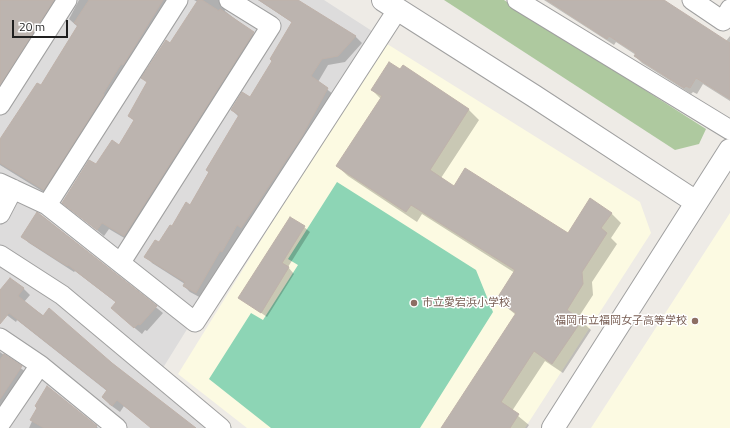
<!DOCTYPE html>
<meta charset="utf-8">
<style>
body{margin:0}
#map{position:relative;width:730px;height:428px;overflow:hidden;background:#eeebe6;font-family:"Titillium Web",sans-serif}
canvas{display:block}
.scale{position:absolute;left:12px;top:20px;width:56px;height:18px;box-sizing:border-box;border:2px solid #1f1f1f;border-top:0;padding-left:5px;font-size:12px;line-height:14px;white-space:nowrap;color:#1f1f1f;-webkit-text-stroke:3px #fff;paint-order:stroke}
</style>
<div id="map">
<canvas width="730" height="428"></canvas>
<div class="scale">20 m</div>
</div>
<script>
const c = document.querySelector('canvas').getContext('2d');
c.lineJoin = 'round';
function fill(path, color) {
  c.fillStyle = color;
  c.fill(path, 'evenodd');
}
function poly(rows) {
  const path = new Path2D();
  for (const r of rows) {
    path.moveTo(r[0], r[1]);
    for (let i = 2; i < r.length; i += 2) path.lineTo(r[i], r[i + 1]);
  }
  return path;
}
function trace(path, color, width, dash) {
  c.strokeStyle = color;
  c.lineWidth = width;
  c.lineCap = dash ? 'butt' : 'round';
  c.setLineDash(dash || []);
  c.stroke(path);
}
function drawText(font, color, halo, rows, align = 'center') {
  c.font = font + ' "Titillium Web","Noto Sans JP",sans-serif';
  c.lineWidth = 3;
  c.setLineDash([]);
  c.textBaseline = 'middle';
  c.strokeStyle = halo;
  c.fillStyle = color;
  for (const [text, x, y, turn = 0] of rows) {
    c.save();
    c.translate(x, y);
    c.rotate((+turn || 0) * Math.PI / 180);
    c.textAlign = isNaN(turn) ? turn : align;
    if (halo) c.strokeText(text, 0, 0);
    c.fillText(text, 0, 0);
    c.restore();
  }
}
fill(poly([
 [0,0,324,0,372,31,153,384,208,428,0,428]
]), '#dddcdc');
fill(poly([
 [384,42,640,202,651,233,525,428,247,428,178,374],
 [730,213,730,428,591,428]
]), '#fcfae2');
fill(poly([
 [444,0,504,0,706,129,699,144,675,150]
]), '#aec99f');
fill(poly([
 [337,182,476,270,493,312,420,428,271,428,209,379,251,313,263,320,298,265,288,259]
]), '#8dd5b5');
fill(poly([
 [0,0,65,0,0,94],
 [79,0,174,0,50,196,0,165,0,143,42,87,78,27,69,19],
 [194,0,227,0,224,6,225,11,260,39,131,242,109,229,104,236,63,202,96,166,119,146,135,121,129,116,171,44,198,2],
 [258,0,296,0,355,36,362,43,345,62,328,65,318,82,334,95,203,299,190,292,184,286,185,284,152,263,146,256,159,243,190,206,239,117,232,110,250,99,273,61,293,23],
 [544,0,661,0,726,41,730,36,730,101,703,84,697,94,693,92,691,94,642,63,635,56,636,55,616,42,614,45],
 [403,66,469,110,479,120,441,178,454,187,568,234,611,213,621,223,611,238,617,244,592,282,593,295,578,318,591,330,563,373,545,361,512,411,529,425,527,428,442,428,516,315,498,300,515,273,422,214,417,222,348,176,337,166,381,99,372,90,400,70],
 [41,215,163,313,147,331,145,330,142,334,119,315,117,303,75,271,74,272,29,243,22,236],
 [304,227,310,232,288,267,294,274,267,317,240,298],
 [23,288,30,295,24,302,112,363,193,428,152,428,124,406,120,412,109,404,107,391,17,320,16,322,0,310,0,292],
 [0,352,27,373,0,421],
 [38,408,96,426,98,428,29,428]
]), '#0003');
const building = poly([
 [0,0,54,0,0,85,0,0],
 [89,0,163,0,123,65,121,64,103,94,104,95,44,190,0,163,0,139,37,83,41,85,78,25,74,23,89,0],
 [198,0,202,0,219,11,220,9,254,32,124,236,102,223,97,230,62,203,89,160,96,164,112,140,119,145,134,120,128,116,147,82,141,78,166,40,170,43,198,0],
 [259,0,298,0,356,36,338,56,322,59,311,76,328,88,302,136,241,228,237,225,222,252,220,251,196,293,183,286,185,282,144,257,155,240,159,242,170,225,172,226,186,202,190,205,209,172,206,170,239,115,231,110,242,92,250,97,272,61,270,59,292,22,259,0],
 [547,0,664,0,730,43,730,99,696,78,690,88,686,86,684,88,634,56,636,53,609,36,607,39,547,0],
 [389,62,400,69,403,65,469,109,430,170,454,186,465,168,568,233,590,198,612,213,601,228,607,233,582,272,583,284,567,310,582,320,552,364,534,351,501,402,519,414,510,428,441,428,516,313,496,300,515,270,411,205,406,212,336,166,382,96,371,90,389,62],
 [37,212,157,306,140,325,138,324,134,328,111,308,116,302,68,265,67,266,21,237,37,212],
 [290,217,305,226,282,263,289,267,261,313,238,298,290,217],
 [10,278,24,288,18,296,43,316,49,308,112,363,196,428,151,428,117,400,112,406,102,397,107,390,9,313,0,324,0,290,10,278],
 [4,354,22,366,0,399,0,360,4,354],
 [47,386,97,426,95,428,44,428,30,420,37,408,35,406,47,386]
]);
fill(building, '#bcb4af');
trace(building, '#bfb2aa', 1);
const minor = poly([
 [517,0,730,130],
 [692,0,723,21,730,9],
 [0,105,67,0],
 [0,183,47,205,195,322,398,9],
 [47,205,178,0],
 [0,214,13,189],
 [0,255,62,295,221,428],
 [121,262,271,26,229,0],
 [0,338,40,365,117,428],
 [0,424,40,365]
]);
const tertiary = poly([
 [383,0,534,96,696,202],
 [553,428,730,150]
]);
trace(minor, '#a0a0a0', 21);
trace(tertiary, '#a0a0a0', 24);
trace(minor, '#fff', 19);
trace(tertiary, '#fff', 22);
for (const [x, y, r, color] of [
 [414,303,4,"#8d6e63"],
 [695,321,4,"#8d6e63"]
]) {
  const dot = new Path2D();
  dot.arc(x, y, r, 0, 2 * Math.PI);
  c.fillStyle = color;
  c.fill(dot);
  trace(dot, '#fff', 1.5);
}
drawText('11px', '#785e54', '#fff', [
 ["市立愛宕浜小学校",422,303],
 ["福岡市立福岡女子高等学校",687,321,"right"]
], 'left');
</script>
